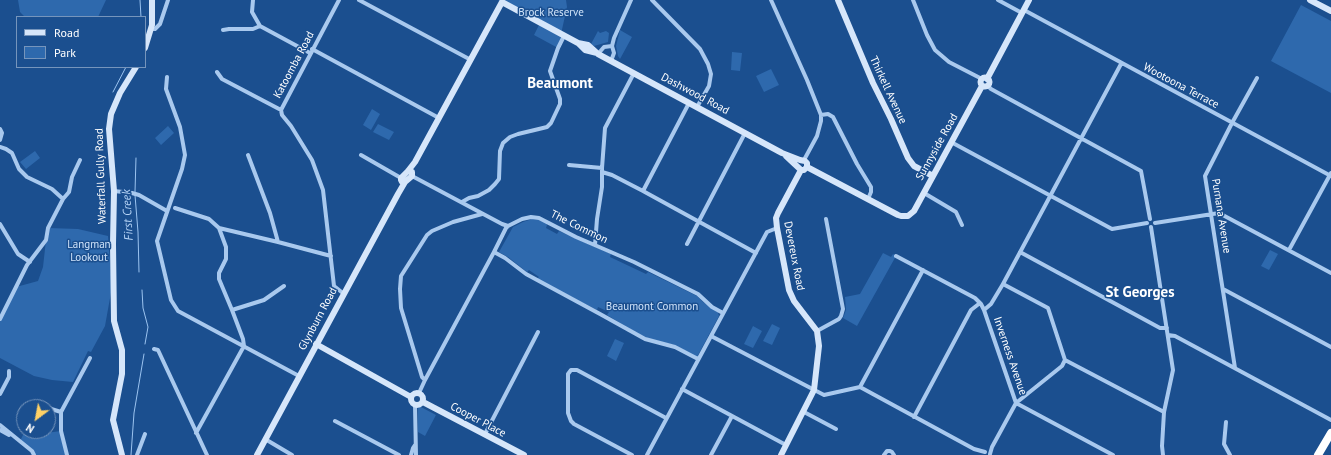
<!DOCTYPE html>
<style>
body{margin:0}
#map{position:relative;width:1331px;height:455px;overflow:hidden;background:#1b4f8f;font-family:"PT Sans",sans-serif}
canvas{display:block}
.legend{position:absolute;left:16px;top:16px;width:130px;height:52px;box-sizing:border-box;background:#1b4f8f;border:1px solid #7695bc;margin:0;padding:5px 7px;list-style:none;font-size:12px;color:#fff}
.legend li{display:flex;align-items:center;gap:8px;height:20px}
.legend b{width:20px;border:1px solid #7695bc}
.north{position:absolute;left:16px;top:399px;width:40px;height:40px;box-sizing:border-box;background:#1b4f8f;border:1px solid #7695bc;border-radius:50%;rotate:212deg;font-size:11px;font-weight:700;line-height:16px;text-align:center;color:#fff}
.north::after{content:'';display:block;margin:auto;width:14px;height:18px;background:#ffd166;clip-path:polygon(50% 0,100% 100%,50% 72%,0 100%)}
</style>
<div id="map">
<canvas width="1331" height="455"></canvas>
<ul class="legend">
<li><b style="height:5px;background:#d6e6fa"></b>Road</li>
<li><b style="height:11px;background:#2e69ad"></b>Park</li>
</ul>
<div class="north">N</div>
</div>
<script>
const c = document.querySelector('canvas').getContext('2d');
c.lineJoin = 'round';
function fill(path, color) {
  c.fillStyle = color;
  c.fill(path, 'evenodd');
}
function poly(rows) {
  const path = new Path2D();
  for (const r of rows) {
    if (r.length === 3) {
      path.moveTo(r[0] + r[2], r[1]);
      path.arc(r[0], r[1], r[2], 0, 2 * Math.PI);
      continue;
    }
    path.moveTo(r[0], r[1]);
    for (let i = 2; i < r.length; i += 2) path.lineTo(r[i], r[i + 1]);
  }
  return path;
}
function trace(path, color, width, dash) {
  c.strokeStyle = color;
  c.lineWidth = width;
  c.lineCap = dash ? 'butt' : 'round';
  c.setLineDash(dash || []);
  c.stroke(path);
}
function drawText(font, color, halo, rows, align = 'center') {
  c.font = font + ' "PT Sans",sans-serif';
  c.lineWidth = 3;
  c.setLineDash([]);
  c.textBaseline = 'middle';
  c.strokeStyle = halo;
  c.fillStyle = color;
  for (const [text, x, y, turn = 0] of rows) {
    c.save();
    c.translate(x, y);
    c.rotate((+turn || 0) * Math.PI / 180);
    c.textAlign = isNaN(turn) ? turn : align;
    if (halo) c.strokeText(text, 0, 0);
    c.fillText(text, 0, 0);
    c.restore();
  }
}
fill(poly([
 [18,0,106,0,98,17,25,17,20,12],
 [498,0,566,0,567,7,561,34,564,36,558,48,534,35,540,23],
 [1301,5,1331,21,1331,93,1271,61],
 [620,30,632,37,620,59,618,56,616,46],
 [598,31,600,33,606,31,609,33,608,42,594,46,591,44],
 [732,52,742,53,740,71,731,70],
 [771,69,779,85,764,92,756,76],
 [372,109,380,114,371,130,363,125],
 [378,124,394,132,389,140,373,132],
 [168,126,174,133,161,145,155,138],
 [35,151,40,158,26,169,20,162],
 [532,219,539,220,546,223,547,225,546,228,557,234,559,231,611,254,610,257,646,274,648,272,697,296,703,302,718,312,719,316,697,357,675,345,649,339,640,335,607,315,609,312,598,307,597,310,537,279,539,277,529,270,527,272,508,257,499,252,513,227,523,222],
 [48,228,78,229,108,236,112,287,105,326,91,352,88,351,73,382,52,380,34,376,0,358,0,319,16,287,38,281,43,267,46,240],
 [1270,250,1278,254,1269,270,1261,266],
 [883,253,891,257,893,254,896,256,857,326,843,318,846,310,845,297,860,294],
 [772,324,780,328,772,345,763,341],
 [753,326,762,331,753,348,744,344],
 [615,339,624,343,616,361,607,356],
 [419,406,436,415,425,436,418,432,418,409],
 [25,431,40,431,46,433,61,431,67,455,34,455,20,441]
]), '#2e69ad');
trace(poly([
 [140,0,141,17],
 [113,92,126,67],
 [135,192,136,158],
 [135,195,138,232,139,272],
 [142,290,143,308,148,327,145,344],
 [131,455,134,413,144,354]
]), '#9cc4f0', 1);
trace(poly([
 [253,0,252,12,260,26,310,53],
 [339,0,281,110,282,115,291,126,312,160,323,190,334,286,344,294],
 [359,0,471,60],
 [652,0,700,49,708,64,711,74,709,86,697,107],
 [771,0,807,80,821,115,821,121,817,136,804,160],
 [913,0,927,35,935,50,949,62,982,79],
 [998,0,1022,13],
 [1024,10,1331,176],
 [151,29,155,29,160,24,168,0],
 [223,30,229,29,253,29,260,26],
 [312,49,439,118],
 [598,54,604,47,612,46],
 [611,61,614,53,612,46,614,38,631,0],
 [217,72,222,79,281,110],
 [167,77,166,89,180,127,185,155,182,169,157,241,171,300,178,311,299,376],
 [988,86,991,89,1141,171,1150,219],
 [821,115,828,114,833,117,857,164,871,187,871,192,868,199],
 [0,129,2,133,0,140],
 [951,142,1112,229,1147,223],
 [0,147,6,149,12,153,19,169,27,177,52,189,63,199],
 [248,155,270,213,278,242],
 [361,155,401,178],
 [569,165,602,168],
 [602,172,612,175,643,191,756,253],
 [412,176,502,224,508,226],
 [114,191,132,193,139,195,167,211],
 [643,191,689,103],
 [924,193,956,212,962,225],
 [462,202,469,198,478,196,489,190,495,184,499,179,500,151,503,143,510,137,518,134,543,128,547,127,551,123,560,104,560,99,550,71,558,48,564,36],
 [175,208,209,219,219,228,278,242,331,256],
 [1155,223,1219,213,1331,273],
 [0,224,18,254,30,262],
 [1151,227,1173,370,1164,412,1162,446,1163,455],
 [687,244,745,133],
 [595,245,597,219,602,187,602,168,605,128,634,73],
 [1289,250,1331,173],
 [1020,252,1160,328,1167,328],
 [896,256,975,298,981,304,984,310,1016,403,1113,455],
 [1003,284,1048,308,1065,360,1164,412],
 [1223,289,1331,347],
 [232,310,264,300,284,286],
 [984,310,991,304,1003,284,1121,64],
 [0,319,27,265,46,240,48,228,63,199,69,192,72,177,80,160],
 [817,331,839,319,841,316,843,309,826,219],
 [1168,335,1175,336,1331,420],
 [711,336,824,395,860,387,974,449,985,452],
 [154,349,158,350,207,455],
 [698,359,675,347,645,339,600,314,526,274,505,258,494,252,506,228,508,226,522,219,531,217,539,218,576,237,634,262,698,294,712,307,723,313],
 [1235,368,1205,176,1232,123,1257,78],
 [425,380,422,377,401,308,400,289,401,276,427,235,432,231,453,222,482,214],
 [860,387,923,270],
 [682,389,786,445],
 [419,393,425,380,494,252],
 [0,394,9,377,9,371],
 [415,405,416,455],
 [48,408,61,412],
 [804,412,836,429],
 [914,417,971,310,980,303],
 [335,421,399,455],
 [1226,422,1224,444,1230,455],
 [0,425,32,451,34,455],
 [0,430,9,435],
 [196,433,244,346,243,339,232,310,219,279,219,273,226,259,226,247,219,228],
 [485,434,538,332],
 [265,439,292,455],
 [990,454,992,447,1016,403,1062,366,1065,360],
 [67,455,61,431,61,412,90,358],
 [137,455,145,434],
 [411,455,413,448,415,445],
 [632,455,574,424,571,421,568,413,568,374,571,370,577,370,666,418],
 [647,455,767,232,777,228],
 [711,455,732,416],
 [884,455,887,451,890,451,892,452,894,455]
]), '#a9c9ee', 4);
trace(poly([
 [838,0,873,83,891,119,908,158,914,166,933,176],
 [1310,0,1331,11],
 [578,43,585,50,597,53],
 [145,48,152,25,152,0],
 [985,82,4.5],
 [987,79,1029,0],
 [786,156,801,170],
 [807,167,898,215,901,216,908,216,914,211,982,86],
 [408,171,415,162,502,2,578,43,588,45,598,54,782,153,800,160,805,161,807,163,807,167,804,170,801,170],
 [408,171,412,172,412,176,405,182,402,182,401,180,401,178,408,171],
 [316,344,411,397],
 [417,399,6],
 [423,402,524,455],
 [122,455,113,420,122,374,122,350,114,321,113,244,114,191,109,129,111,114,120,93,136,67],
 [257,455,398,194,405,182],
 [781,455,814,390,819,346,817,331,794,301,789,290,777,228,776,218,778,213,801,170]
]), '#d6e6fa', 6);
trace(poly([
 [1318,455,1331,433]
]), '#fff', 8);
drawText('11px', '#cfe3fa', '#1b4f8f', [
 ["Brock Reserve",551,13],
 ["Langman",89,245],
 ["Lookout",89,258],
 ["Beaumont Common",652,307]
]);
drawText('11px', '#fff', '#1b4f8f', [
 ["Katoomba Road",294,65,-62],
 ["Wootoona Terrace",1181,86,28],
 ["Thirkell Avenue",888,90,65],
 ["Dashwood Road",695,94,28],
 ["Sunnyside Road",937,147,-61],
 ["Waterfall Gully Road",101,176,-92],
 ["Purnana Avenue",1221,216,81],
 ["The Common",579,227,26],
 ["Devereux Road",794,256,79],
 ["Glynburn Road",318,319,-62],
 ["Inverness Avenue",1010,356,71],
 ["Cooper Place",478,420,28]
]);
drawText('italic 12px', '#b5d3f5', '#1b4f8f', [
 ["First Creek",128,215,-93]
]);
drawText('bold 15px', '#fff', '#1b4f8f', [
 ["Beaumont",560,84],
 ["St Georges",1140,293]
]);
</script>
